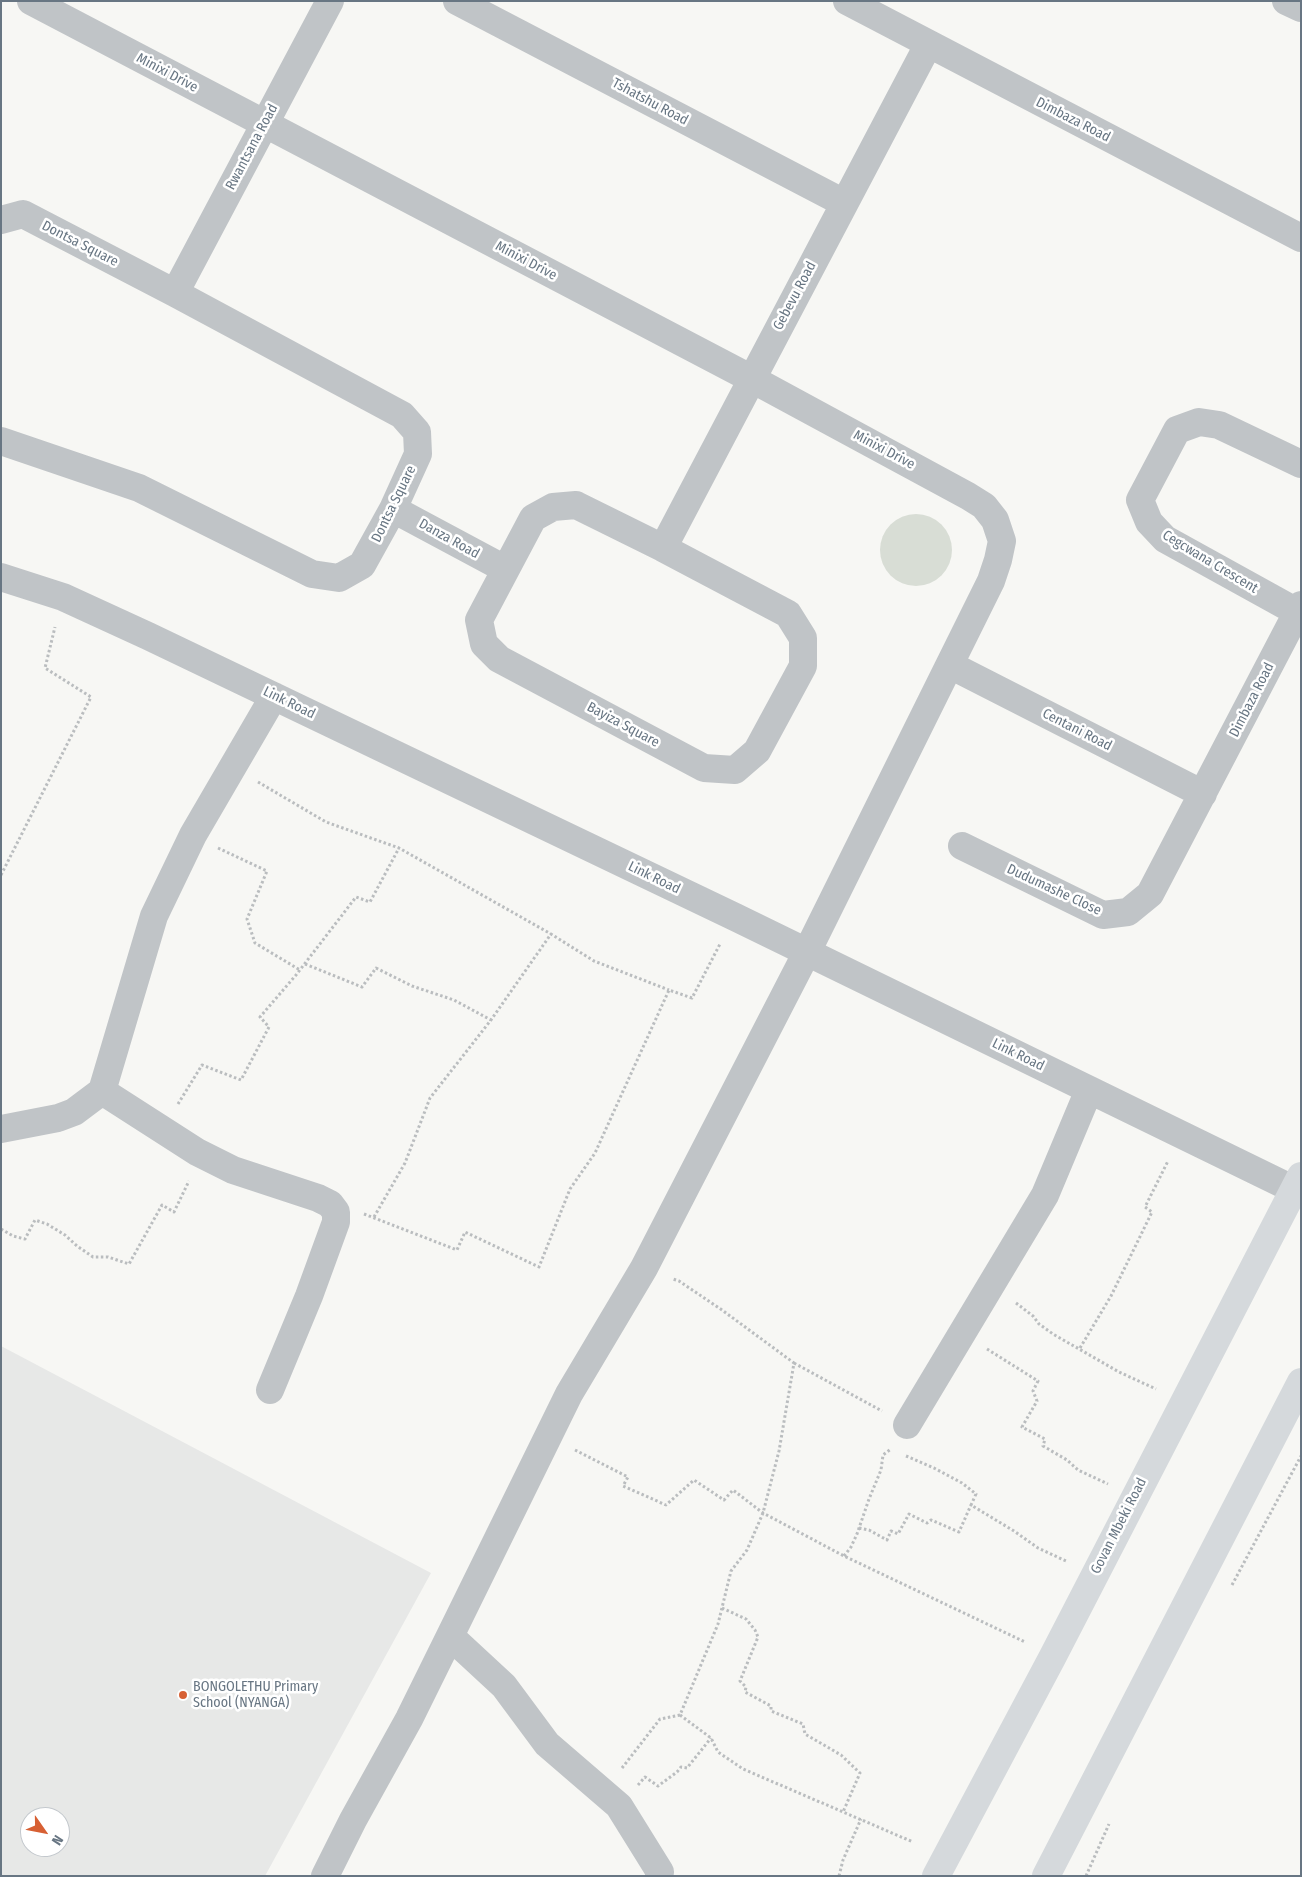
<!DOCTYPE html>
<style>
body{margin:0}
#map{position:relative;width:1302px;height:1877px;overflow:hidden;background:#f7f7f4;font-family:"Fira Sans Condensed",sans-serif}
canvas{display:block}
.frame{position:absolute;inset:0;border:2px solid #687683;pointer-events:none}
.north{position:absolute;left:20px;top:1807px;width:50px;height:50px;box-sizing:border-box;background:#fff;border:1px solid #c3c8cd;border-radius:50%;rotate:123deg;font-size:14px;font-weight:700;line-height:20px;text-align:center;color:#687683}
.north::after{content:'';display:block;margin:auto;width:18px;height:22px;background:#d76034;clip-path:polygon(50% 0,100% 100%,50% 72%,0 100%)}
</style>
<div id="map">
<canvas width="1302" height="1877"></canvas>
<div class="frame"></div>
<div class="north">N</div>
</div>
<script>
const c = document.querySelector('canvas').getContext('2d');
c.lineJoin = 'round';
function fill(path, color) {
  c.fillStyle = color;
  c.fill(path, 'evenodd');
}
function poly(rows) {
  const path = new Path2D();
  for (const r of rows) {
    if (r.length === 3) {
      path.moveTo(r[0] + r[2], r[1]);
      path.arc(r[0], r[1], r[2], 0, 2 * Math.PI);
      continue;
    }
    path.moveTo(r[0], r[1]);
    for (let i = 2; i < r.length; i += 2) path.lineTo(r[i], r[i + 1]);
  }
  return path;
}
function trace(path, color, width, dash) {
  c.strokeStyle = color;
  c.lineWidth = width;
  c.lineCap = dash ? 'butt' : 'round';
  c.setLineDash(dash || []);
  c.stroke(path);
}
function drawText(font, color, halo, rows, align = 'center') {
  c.font = font + ' "Fira Sans Condensed",sans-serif';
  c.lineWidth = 5;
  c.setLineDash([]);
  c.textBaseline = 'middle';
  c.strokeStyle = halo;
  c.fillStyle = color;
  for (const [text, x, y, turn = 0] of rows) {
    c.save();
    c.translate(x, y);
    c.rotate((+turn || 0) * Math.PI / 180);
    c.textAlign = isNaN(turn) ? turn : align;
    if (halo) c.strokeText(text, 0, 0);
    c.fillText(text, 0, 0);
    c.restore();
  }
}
fill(poly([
 [1,1346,431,1573,265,1876,1,1876],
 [30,1817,60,1817,60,1847,30,1847]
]), '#e7e8e7');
fill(poly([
 [916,550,36]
]), '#d8ddd5');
trace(poly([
 [258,782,326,822,399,848,551,934],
 [218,848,267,871,247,919,255,943,300,970],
 [1,875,91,697,45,668,55,627],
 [305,964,362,987,376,968,412,986,454,1000,491,1020],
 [178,1104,202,1065,241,1080,269,1027,260,1017,296,975,356,897,370,902,399,848],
 [364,1214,457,1250,465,1232,539,1267,570,1189,595,1153,669,990,692,998,720,944],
 [374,1217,405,1163,430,1098,491,1020,551,934,594,961,669,990],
 [1,1229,13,1236,25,1239,35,1220,47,1224,65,1235,77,1246,93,1257,108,1257,129,1264,162,1205,174,1212,189,1181],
 [1016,1303,1033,1316,1039,1324,1053,1334,1119,1372,1156,1389],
 [1080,1348,1111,1296,1152,1212,1145,1207,1168,1161],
 [987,1349,1038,1381,1033,1391,1037,1401,1022,1427,1045,1439,1043,1446,1067,1460,1078,1470,1108,1484],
 [794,1363,882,1411],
 [575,1450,628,1477,623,1486,666,1505,694,1480,724,1500,733,1490,763,1513,844,1556,1025,1642],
 [906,1456,934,1468,962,1483,976,1494,971,1505,1014,1531,1038,1548,1066,1561],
 [859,1528,869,1530,887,1540,891,1531,898,1534,909,1514,927,1523,931,1520,959,1532,971,1505],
 [844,1556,851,1547,857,1534,869,1499,881,1470,883,1455,891,1449],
 [1232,1585,1301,1456],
 [722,1608,746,1619,755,1630,758,1637,740,1681,746,1687,745,1692,771,1706,771,1711,803,1724,805,1734,841,1755,860,1773,843,1812],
 [680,1715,711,1738,718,1752,743,1769,913,1842],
 [622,1768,660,1719,680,1715,718,1624,731,1571,747,1550,763,1513,779,1451,794,1363,722,1310,679,1281,673,1279],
 [638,1785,645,1777,658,1786,677,1772,681,1767,687,1768,711,1738],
 [839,1876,843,1860,861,1819],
 [1086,1876,1109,1824]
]), '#babdbf', 3, [2.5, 2.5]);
trace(poly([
 [31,1,752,379,968,496,984,506,995,520,1002,541,998,560,991,581,807,952,644,1268,569,1394,450,1636,504,1686,547,1744,619,1806,660,1872,659,1876],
 [457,1,844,203],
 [847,1,1301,238],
 [1286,1,1301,8],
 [1,220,23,214,175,293,402,415,417,432,418,454,393,509,362,565,339,578,312,574,139,488,1,441],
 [175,293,330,1],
 [576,505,663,548,788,614,803,638,803,666,757,751,735,770,704,768,499,659,484,644,479,620,533,518,553,507,576,505],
 [393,509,505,569],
 [663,548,928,45],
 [1,577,63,597,148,636,735,917,1301,1193],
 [1297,612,1165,539,1149,522,1140,500,1177,430,1199,422,1219,425,1301,464],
 [950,665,1203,794],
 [962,846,1103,915,1128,912,1150,894,1301,605],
 [102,1091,197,1152,233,1170,318,1198,330,1204,336,1212,336,1222,309,1296,270,1390],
 [1,1129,58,1118,74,1112,102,1091,154,916,193,835,274,696],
 [907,1425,1045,1195,1089,1090],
 [325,1876,353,1820,409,1719,450,1636]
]), '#c0c4c7', 28);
trace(poly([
 [936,1876,1052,1658,1301,1176],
 [1046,1876,1301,1382]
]), '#d5d9dc', 28);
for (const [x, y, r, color] of [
 [183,1695,5,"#d76034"]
]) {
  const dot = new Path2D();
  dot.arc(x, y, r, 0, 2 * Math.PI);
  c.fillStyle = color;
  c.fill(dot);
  trace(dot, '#fff', 2);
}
drawText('14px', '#687683', '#fff', [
 ["Minixi Drive",167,73,28],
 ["Tshatshu Road",650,102,28],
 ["Dimbaza Road",1073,120,27],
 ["Rwantsana Road",252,147,-62],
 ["Dontsa Square",80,244,27],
 ["Minixi Drive",526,261,28],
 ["Gebevu Road",795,296,-62],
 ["Minixi Drive",884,450,28],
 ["Dontsa Square",394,504,-64],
 ["Danza Road",449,539,29],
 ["Cegcwana Crescent",1210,562,31],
 ["Dimbaza Road",1252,700,-63],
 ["Link Road",289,703,26],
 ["Bayiza Square",623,725,28],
 ["Centani Road",1077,730,27],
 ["Link Road",654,878,26],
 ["Dudumashe Close",1054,890,25],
 ["Link Road",1018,1055,26],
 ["Govan Mbeki Road",1119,1526,-63]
]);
drawText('14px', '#687683', '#fff', [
 ["BONGOLETHU Primary",193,1687],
 ["School (NYANGA)",193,1703]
], 'left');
</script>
